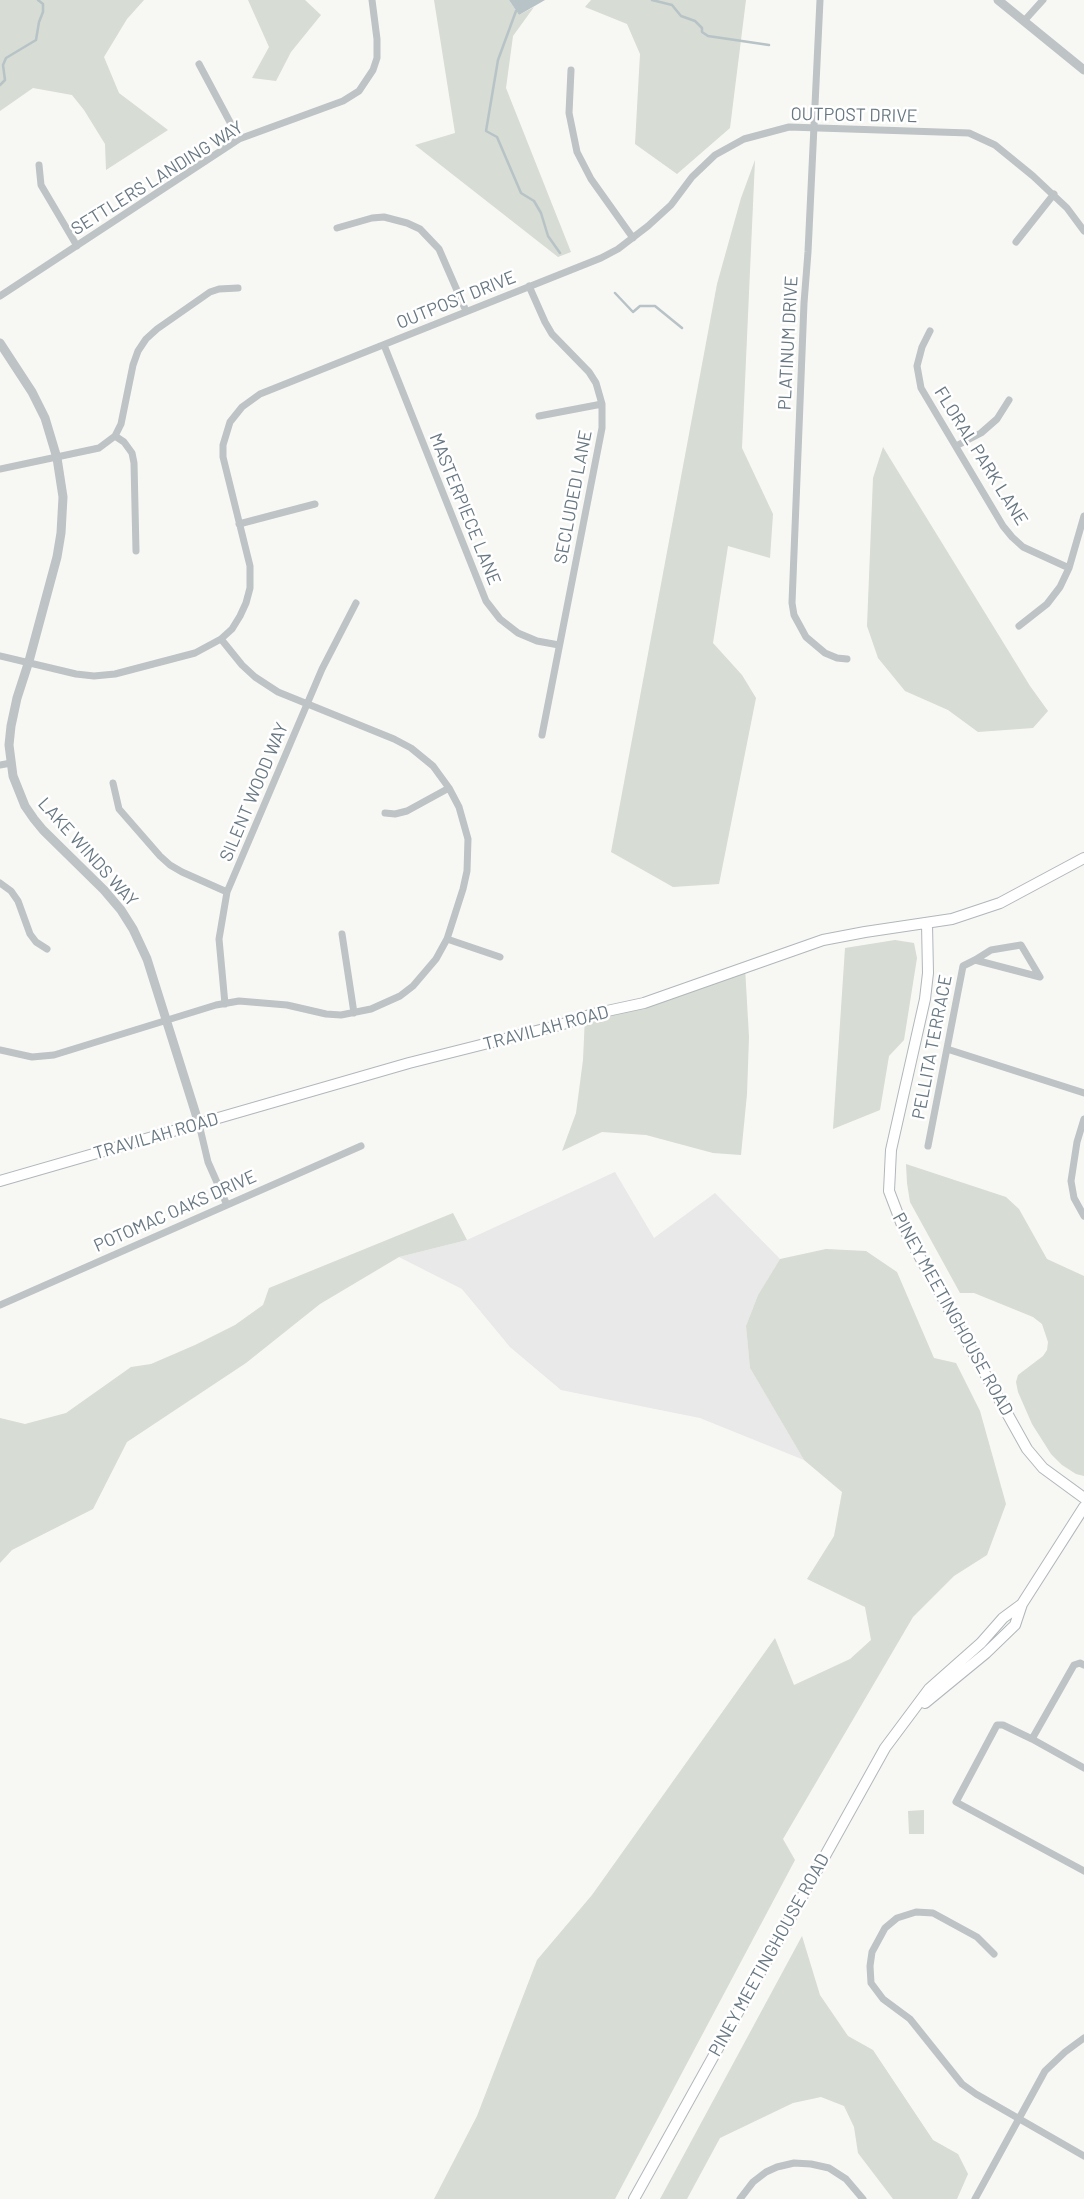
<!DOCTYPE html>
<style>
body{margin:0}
canvas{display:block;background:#f7f7f4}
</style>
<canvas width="1084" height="2199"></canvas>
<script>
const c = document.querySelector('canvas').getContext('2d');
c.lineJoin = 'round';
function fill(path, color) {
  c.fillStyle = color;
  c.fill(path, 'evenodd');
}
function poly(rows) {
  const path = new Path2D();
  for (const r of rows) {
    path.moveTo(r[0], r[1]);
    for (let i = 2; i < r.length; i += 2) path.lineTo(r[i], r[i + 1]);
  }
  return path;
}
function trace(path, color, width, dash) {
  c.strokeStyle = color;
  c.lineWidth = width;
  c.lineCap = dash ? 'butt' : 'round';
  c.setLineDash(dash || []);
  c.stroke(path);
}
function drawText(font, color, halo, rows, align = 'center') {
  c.font = font + ' Barlow,sans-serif';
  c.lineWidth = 5;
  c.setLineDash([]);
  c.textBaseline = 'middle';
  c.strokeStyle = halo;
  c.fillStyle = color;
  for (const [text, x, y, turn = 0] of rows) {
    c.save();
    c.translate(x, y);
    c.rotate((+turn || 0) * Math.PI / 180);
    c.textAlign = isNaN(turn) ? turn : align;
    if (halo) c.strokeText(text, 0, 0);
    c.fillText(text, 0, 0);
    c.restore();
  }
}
fill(poly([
 [615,1172,654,1238,715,1193,780,1259,758,1295,746,1326,750,1368,804,1460,700,1418,561,1390,510,1347,462,1289,399,1257,467,1240]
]), '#e8e9e8');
fill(poly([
 [0,0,144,0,127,19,104,57,119,93,168,130,106,170,105,144,84,110,72,95,33,88,0,111],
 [248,0,305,0,321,15,291,52,276,81,252,78,269,47],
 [434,0,509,0,519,15,534,7,513,36,506,88,571,252,558,257,415,145,455,133],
 [591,0,746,0,730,128,677,174,635,144,640,54,627,24,585,7],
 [755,160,742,448,773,514,770,558,728,546,713,643,742,675,756,698,719,884,673,887,611,852,717,284,741,198],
 [883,447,1030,686,1048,711,1033,728,978,732,948,710,905,691,878,658,867,626,873,478],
 [895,940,914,943,917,958,904,1040,889,1056,880,1110,833,1129,845,948],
 [745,967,749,1037,747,1094,741,1155,713,1153,646,1135,602,1132,562,1151,576,1113,583,1060,585,1016],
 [906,1164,1006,1197,1019,1209,1047,1259,1084,1276,1084,1476,1076,1474,1062,1465,1051,1454,1032,1424,1018,1392,1016,1382,1018,1375,1043,1356,1047,1350,1048,1342,1042,1324,1033,1317,974,1293,960,1293,910,1202,907,1183],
 [453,1213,467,1240,399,1257,320,1304,246,1363,127,1442,93,1509,12,1550,0,1563,0,1418,25,1424,66,1413,131,1367,151,1364,195,1345,235,1325,263,1305,269,1288],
 [826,1249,866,1251,897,1272,934,1358,956,1363,980,1411,1006,1504,987,1555,954,1576,913,1617,783,1839,795,1860,615,2199,434,2199,477,2116,537,1960,592,1895,775,1638,794,1685,850,1659,871,1640,865,1607,807,1579,834,1536,842,1492,804,1460,750,1368,746,1326,758,1295,780,1259],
 [924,1810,924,1834,909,1834,908,1811],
 [802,1936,820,1995,848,2036,873,2050,933,2140,958,2154,968,2174,957,2199,893,2199,858,2153,854,2127,844,2106,821,2097,793,2103,720,2138,687,2199,660,2199]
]), '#d7dcd4');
fill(poly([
 [509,0,545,0,519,15]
]), '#b7c3c6');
trace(poly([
 [652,0,672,5,681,16,695,21,702,28,702,32,708,36,769,45],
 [516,11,498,60,486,131,497,137,521,193,534,201,541,213,548,236,560,253],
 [0,85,5,80,3,65,6,58,36,40,39,22,43,12,43,4,38,0],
 [615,293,633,312,640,306,655,306,682,328]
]), '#b7c3c6', 2.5);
const secondary = poly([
 [927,924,928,973,925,999,891,1150,889,1191,902,1225,1027,1449,1043,1468,1084,1498],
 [0,1181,409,1063,560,1025,593,1014,644,1003,823,940,865,932,952,919,1000,903,1084,858],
 [925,1703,986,1653,1015,1625,1022,1604,1084,1507],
 [634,2199,885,1748,929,1689,981,1643,1003,1618,1022,1604]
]);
trace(secondary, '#b1b7bb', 12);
trace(poly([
 [820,0,808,252,804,303,792,603,794,615,806,637,825,653,837,658,847,659],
 [1024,21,1043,0],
 [199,64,239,139],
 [571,70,569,113,577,152,591,179,633,238],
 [39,165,41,185,77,246],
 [337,228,372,218,384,217,407,223,420,229,439,249,466,311],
 [1016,242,1054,194],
 [529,286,545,322,552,334,589,372,596,383,602,404,602,428,542,735],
 [0,296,239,139,343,101,359,91,373,70,377,58,377,39,372,0],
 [930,331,922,347,917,366,921,388,1003,526,1012,537,1023,547,1069,568],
 [384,345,486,601,500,619,518,633,537,641,559,645],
 [539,416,602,404],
 [115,436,124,442,132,453,134,463,136,551],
 [956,446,981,433,997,419,1009,400],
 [0,469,99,448,115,436,121,424,133,365,138,351,146,339,157,329,210,292,219,289,238,288],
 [239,524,315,504],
 [1019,626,1047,604,1060,587,1069,568,1084,516],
 [0,656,76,674,94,676,115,674,195,653,221,639,232,629,240,616,246,603,250,588,250,566,223,457,223,445,230,422,242,407,260,394,601,258,618,249,648,226,671,205,692,177,715,155,744,139,789,127,969,133,995,145,1033,176,1067,208,1084,231],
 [0,765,11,763],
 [113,783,119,809,160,856,170,865,182,872,227,892],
 [385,813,395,814,407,811,449,788],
 [0,883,11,891,18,901,30,934,36,942,47,949],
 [342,934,354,1013],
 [447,939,500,957],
 [225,1004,219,939,227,892,322,669,356,603],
 [947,1049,1084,1093],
 [0,1050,32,1057,54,1055,216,1005,239,1001,287,1005,326,1014,341,1015,371,1009,400,996,413,986,436,959,447,939,463,889,467,871,468,839,459,807,449,788,433,766,411,748,394,739,278,692,255,677,242,665,221,639],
 [1084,1119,1077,1142,1071,1181,1074,1198,1084,1216],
 [199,1124,208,1162,227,1205],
 [928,1146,963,966,975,960,991,950,1021,945,1040,977,975,960],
 [0,1305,361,1146],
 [1032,1739,1074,1665,1080,1663,1084,1665],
 [1084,1768,1032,1739,1003,1725,997,1725,956,1802,1084,1871],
 [994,1954,977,1937,933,1913,916,1912,897,1918,885,1928,872,1952,870,1966,871,1983,883,1999,910,2019,962,2084,976,2094,1084,2156],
 [740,2199,753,2182,766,2172,777,2167,794,2163,811,2164,829,2168,846,2179,863,2199],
 [975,2199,1045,2071,1065,2052,1084,2038]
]), '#bec3c6', 7);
trace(poly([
 [998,0,1084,70],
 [0,343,32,392,45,418,57,458,63,497,61,533,57,557,29,661,17,698,11,726,9,745,13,776,25,806,34,819,43,830,104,890,121,910,133,929,147,959,199,1124]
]), '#bec3c6', 9);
trace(secondary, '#fff', 10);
drawText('18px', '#687883', '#fff', [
 ["OUTPOST DRIVE",854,115,1],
 ["SETTLERS LANDING WAY",157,178,-32],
 ["OUTPOST DRIVE",456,300,-22],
 ["PLATINUM DRIVE",788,343,-87],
 ["FLORAL PARK LANE",981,456,58],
 ["SECLUDED LANE",573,497,-79],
 ["MASTERPIECE LANE",465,509,68],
 ["SILENT WOOD WAY",254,792,-67],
 ["LAKE WINDS WAY",88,852,48],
 ["TRAVILAH ROAD",546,1028,-15],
 ["PELLITA TERRACE",932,1047,-79],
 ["TRAVILAH ROAD",156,1136,-16],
 ["POTOMAC OAKS DRIVE",175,1211,-24],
 ["PINEY MEETINGHOUSE ROAD",953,1314,61],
 ["PINEY MEETINGHOUSE ROAD",769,1955,-61]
]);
</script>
